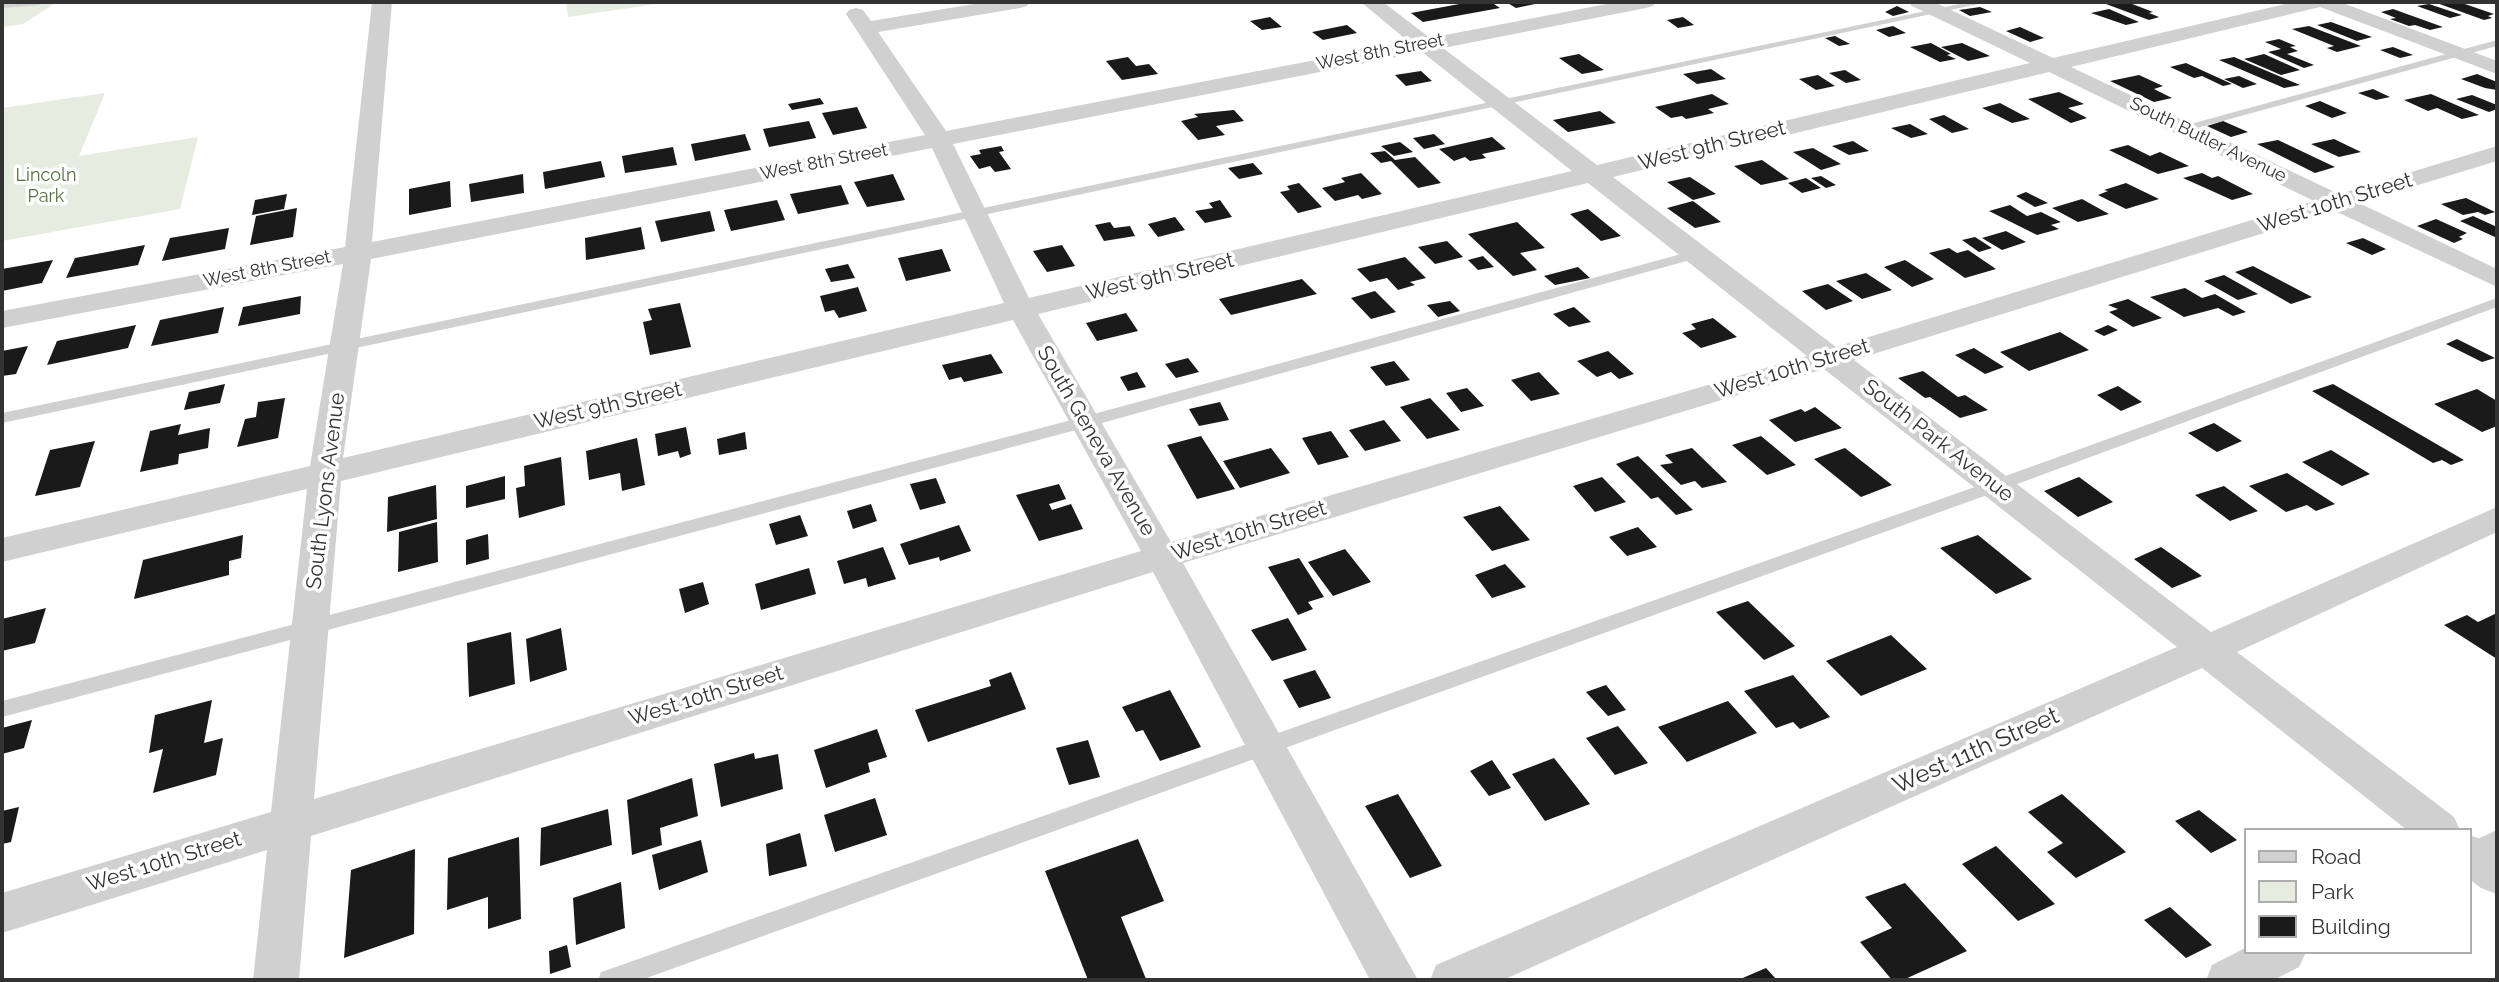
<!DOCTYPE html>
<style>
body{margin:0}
#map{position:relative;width:2499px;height:982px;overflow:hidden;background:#fff;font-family:Raleway,sans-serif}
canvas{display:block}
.frame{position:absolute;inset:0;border:4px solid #333;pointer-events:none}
.legend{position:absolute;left:2244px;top:828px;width:228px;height:126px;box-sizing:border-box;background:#fff;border:2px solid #adadad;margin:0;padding:9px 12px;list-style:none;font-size:21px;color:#333}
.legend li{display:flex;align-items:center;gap:14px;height:35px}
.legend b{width:35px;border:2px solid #adadad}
</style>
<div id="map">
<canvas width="2499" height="982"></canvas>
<div class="frame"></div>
<ul class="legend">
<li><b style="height:9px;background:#d0d0d0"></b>Road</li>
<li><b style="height:19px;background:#e6ecdf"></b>Park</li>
<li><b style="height:19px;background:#1a1a1a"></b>Building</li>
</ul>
</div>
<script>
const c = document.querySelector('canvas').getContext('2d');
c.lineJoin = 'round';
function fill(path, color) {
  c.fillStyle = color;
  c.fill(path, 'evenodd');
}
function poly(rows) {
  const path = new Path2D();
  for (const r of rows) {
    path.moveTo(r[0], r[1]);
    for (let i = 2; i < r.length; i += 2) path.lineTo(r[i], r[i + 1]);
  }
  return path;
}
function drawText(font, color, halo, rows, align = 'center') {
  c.font = font + ' Raleway,sans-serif';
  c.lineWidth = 7;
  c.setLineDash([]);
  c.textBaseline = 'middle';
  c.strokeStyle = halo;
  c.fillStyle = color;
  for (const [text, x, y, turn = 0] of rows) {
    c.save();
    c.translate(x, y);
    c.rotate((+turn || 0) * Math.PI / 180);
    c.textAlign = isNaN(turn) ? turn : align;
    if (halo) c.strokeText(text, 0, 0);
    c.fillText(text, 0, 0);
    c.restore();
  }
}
fill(poly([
 [2,2,69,2,54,4,23,24,2,27],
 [566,2,670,2,568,17],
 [105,93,79,156,198,137,180,209,2,241,2,108]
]), '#e6ecdf');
fill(poly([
 [1470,2,1491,2,1500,8,1423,22,1411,13],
 [1506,2,1532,2,1535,4,1516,8],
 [2114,2,2127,2,2153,12,2149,13,2159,17,2149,20,2106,4],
 [2434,2,2459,2,2494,14,2488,16,2492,18,2484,20],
 [2429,4,2462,15,2450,18,2417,6],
 [1897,6,1909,12,1893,16,1885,12],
 [1980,7,1992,12,1970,16,1959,10],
 [2109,9,2139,22,2126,25,2091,13],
 [2393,9,2443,27,2430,30,2415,25,2409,26,2390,19,2396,18,2381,12],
 [1270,17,1282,27,1262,30,1250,21],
 [1683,17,1694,25,1678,28,1667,20],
 [2331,22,2372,37,2357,41,2317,25],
 [1347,25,1357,33,1323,40,1312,32],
 [1893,26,1906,33,1889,37,1876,30],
 [2309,26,2361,46,2337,52,2327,48,2334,46,2292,29],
 [2020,27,2044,38,2030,42,2006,31],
 [1835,36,1850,44,1839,46,1825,38],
 [2279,39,2296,46,2290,47,2298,51,2287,54,2314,65,2304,68,2268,52,2281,49,2265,42],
 [1931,43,1951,54,1947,55,1956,59,1940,62,1910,47],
 [1962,43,1990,56,1968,61,1941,47],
 [2393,47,2413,55,2400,58,2380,50],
 [1579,54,1604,70,1582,74,1559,58],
 [2264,54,2300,70,2281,75,2244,59],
 [1128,57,1136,66,1149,64,1158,74,1122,80,1106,61],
 [2234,57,2300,85,2284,88,2219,60],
 [2186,63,2232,84,2223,86,2202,76,2194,78,2170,67],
 [1711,69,1726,79,1697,84,1683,74],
 [1845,70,1861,80,1846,83,1829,73],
 [1421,71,1432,81,1406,86,1395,75],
 [2477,74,2497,82,2497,90,2485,88,2461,79],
 [1818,75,1835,86,1816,90,1799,79],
 [2139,75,2163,86,2154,89,2172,98,2154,102,2110,81],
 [2239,76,2257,84,2243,88,2224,79],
 [2373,89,2390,97,2376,100,2358,93],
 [2059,92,2084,104,2068,108,2087,118,2071,123,2028,99],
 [1712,94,1729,104,1708,109,1714,113,1686,119,1682,116,1671,118,1655,107],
 [2431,94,2479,115,2462,119,2437,108,2428,111,2404,100],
 [2472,95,2497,105,2497,109,2489,112,2456,99],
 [820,98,824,104,792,110,788,104],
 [2320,101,2347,113,2332,118,2305,106],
 [2000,103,2030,119,2012,123,1982,108],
 [857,107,867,128,833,135,822,113],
 [1234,110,1244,121,1216,126,1225,135,1198,140,1181,121,1198,117,1194,114],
 [1600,111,1616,123,1568,132,1553,120],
 [1944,115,1969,129,1952,133,1929,119],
 [809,121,816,138,769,147,763,129],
 [2223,121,2248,132,2231,137,2207,126],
 [1910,124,1928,134,1911,138,1891,128],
 [745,134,751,150,695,161,691,144],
 [1434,134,1445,144,1424,149,1413,138],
 [1492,137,1506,149,1482,154,1486,158,1470,161,1465,157,1454,161,1439,149],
 [2334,139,2361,152,2339,157,2311,144],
 [2278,140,2335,167,2315,173,2257,144],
 [1853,141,1869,151,1849,155,1832,146],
 [1400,142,1413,152,1394,156,1381,146],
 [2128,145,2150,156,2160,152,2189,166,2158,174,2109,150],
 [1001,146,1004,151,999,152,1011,169,995,172,990,166,979,169,970,156,981,154,979,150],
 [673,147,677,165,625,173,622,156],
 [1813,148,1841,164,1821,170,1793,152],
 [1385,151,1395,160,1415,157,1441,183,1418,188,1391,161,1381,163,1370,153],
 [1762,160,1789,179,1761,185,1734,166],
 [601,161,605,177,545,189,543,172],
 [1253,163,1263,174,1239,179,1228,168],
 [1361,173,1382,194,1362,199,1358,195,1335,201,1322,188,1345,182,1341,178],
 [2202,173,2212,178,2218,176,2253,194,2232,200,2183,178],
 [523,174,524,193,471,202,469,184],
 [893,174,905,200,867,207,854,182],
 [1821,176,1836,185,1826,188,1811,178],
 [1690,177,1716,194,1693,200,1667,182],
 [1806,178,1821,188,1802,193,1788,183],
 [450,181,451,207,409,215,409,189],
 [1299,183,1322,207,1298,213,1280,192,1290,190,1287,186],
 [2126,183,2159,199,2126,209,2098,195,2108,191,2104,190],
 [841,185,849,204,798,214,790,194],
 [2026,192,2048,203,2035,207,2016,196],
 [287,194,284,209,252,215,255,200],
 [2466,198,2495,212,2485,215,2478,212,2463,215,2441,204],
 [2082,199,2109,214,2078,222,2052,208],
 [777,200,785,220,731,231,724,210],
 [1220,200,1232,217,1205,223,1195,211,1213,208,1209,203],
 [1693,201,1721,222,1695,228,1667,208],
 [2010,205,2027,216,2041,212,2061,222,2051,225,2059,229,2037,235,1989,211],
 [297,208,293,237,250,245,256,216],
 [1588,209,1621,236,1601,241,1570,214],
 [710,211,715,231,661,242,655,221],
 [2473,216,2497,227,2497,238,2460,221],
 [1175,217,1185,230,1158,237,1148,224],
 [2436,219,2467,233,2459,237,2463,239,2454,243,2417,226],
 [1110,222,1114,228,1130,226,1135,236,1104,241,1095,225],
 [1517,222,1545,248,1520,253,1537,270,1513,276,1468,234],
 [641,227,645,249,586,260,585,238],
 [229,228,225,249,162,261,170,238],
 [2006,231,2026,242,2002,250,1982,238],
 [1975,237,1992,248,1979,252,1962,240],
 [2363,238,2386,249,2372,255,2346,243],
 [1447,241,1463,257,1435,264,1418,247],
 [145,245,138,265,66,278,75,258],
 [1062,245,1075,266,1047,272,1033,251],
 [1949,248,1957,253,1968,250,1996,269,1965,278,1929,253],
 [942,249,951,271,906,281,898,258],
 [1483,256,1494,267,1478,270,1468,260],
 [1405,257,1426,278,1410,282,1415,285,1398,290,1387,278,1370,282,1357,269],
 [53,260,42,283,2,291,2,269],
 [1905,260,1934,279,1912,287,1884,267],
 [848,264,855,278,831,282,825,269],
 [2253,266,2312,297,2291,304,2235,272],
 [1578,267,1590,278,1555,285,1544,276],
 [1866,273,1892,290,1862,299,1836,281],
 [2224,275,2258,294,2238,300,2204,281],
 [1302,279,1317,294,1231,315,1219,299],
 [1828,284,1853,301,1826,310,1802,291],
 [858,287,867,311,839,318,834,310,825,312,820,296],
 [2185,288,2202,298,2215,294,2246,312,2233,316,2218,308,2184,317,2150,297],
 [1375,291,1396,312,1371,319,1351,298],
 [301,296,300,314,238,326,243,307],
 [2128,299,2162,318,2133,327,2109,312,2118,309,2108,305],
 [1450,301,1460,311,1438,317,1427,305],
 [680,303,691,347,650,355,643,322,652,320,648,309],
 [224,307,218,333,151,346,160,320],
 [1574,307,1591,322,1569,327,1553,314],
 [1126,313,1138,331,1097,341,1086,323],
 [1713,318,1737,337,1701,348,1682,333,1696,329,1691,324],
 [136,325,128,348,47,365,57,341],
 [2108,325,2118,330,2104,336,2094,331],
 [2060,332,2089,350,2029,371,2000,352],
 [2457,339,2495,358,2482,362,2446,344],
 [28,346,16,374,2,376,2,351],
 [1974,348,2004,367,1985,374,1955,355],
 [1608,351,1634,374,1619,379,1611,372,1597,377,1577,361],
 [991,354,1003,373,964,382,961,377,949,380,942,365],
 [1188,358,1199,372,1176,378,1165,364],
 [1394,361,1410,380,1386,386,1370,367],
 [1923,371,1958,397,1965,395,1988,410,1960,418,1930,397,1925,398,1898,378],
 [1137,372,1146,387,1128,391,1120,377],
 [1539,372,1560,394,1531,401,1511,380],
 [225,384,220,403,184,410,189,392],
 [2333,384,2464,460,2451,465,2442,460,2433,463,2312,391],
 [2118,386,2142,402,2121,411,2097,395],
 [1467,388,1484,406,1461,412,1446,393],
 [2477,389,2497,401,2497,426,2482,432,2434,404],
 [285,398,278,438,237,447,245,419,256,417,258,402],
 [1430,398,1460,430,1427,439,1400,407],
 [1220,402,1229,420,1199,426,1189,409],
 [1815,407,1842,428,1795,442,1769,420,1801,409,1805,412],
 [1384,420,1401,441,1365,451,1349,430],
 [2214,423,2242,441,2217,452,2188,433],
 [181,424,178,435,210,428,208,448,179,454,178,464,140,472,150,431],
 [686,427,691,454,680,458,678,451,658,456,655,434],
 [1331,431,1349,457,1318,465,1302,438],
 [745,432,747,449,719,455,717,439],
 [1201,436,1235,489,1197,499,1167,445],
 [1761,436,1796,465,1767,475,1732,445],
 [637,438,645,485,622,491,620,473,589,480,586,451],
 [95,441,80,487,35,496,50,450],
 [1271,448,1290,473,1240,488,1223,461],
 [1692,448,1727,482,1702,488,1695,481,1681,485,1660,465,1673,463,1665,455],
 [1845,448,1892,485,1861,497,1814,459],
 [2331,450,2370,474,2342,486,2302,462],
 [1638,456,1693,510,1676,515,1658,497,1651,499,1616,464],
 [561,457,565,505,519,518,516,488,525,486,524,466],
 [2287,473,2335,504,2316,511,2307,505,2286,512,2249,486],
 [505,476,505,499,466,508,466,486],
 [1602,477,1626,502,1595,512,1573,486],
 [2079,477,2113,502,2078,517,2044,491],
 [936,478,946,503,920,510,910,484],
 [1059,484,1066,499,1049,504,1052,510,1071,504,1083,529,1039,541,1016,495],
 [436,485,437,519,387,532,388,497],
 [2224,486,2258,511,2230,521,2195,495],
 [871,504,877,521,853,529,847,511],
 [1500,506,1530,540,1492,551,1463,517],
 [800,515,808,536,776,545,769,524],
 [437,522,438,562,398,572,399,532],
 [959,525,971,551,940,561,939,557,909,565,900,544],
 [1638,527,1657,547,1627,556,1609,537],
 [488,534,489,559,466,565,466,540],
 [243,535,241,558,229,561,229,575,134,599,143,560],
 [1978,535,2032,579,1996,594,1940,548],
 [883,547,896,579,868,587,866,578,844,584,837,561],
 [2161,547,2202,576,2172,588,2134,559],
 [1345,549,1371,582,1333,596,1308,562],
 [1299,558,1324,597,1308,602,1313,609,1298,615,1268,567],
 [1505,564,1526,587,1492,598,1475,575],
 [809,568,816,594,761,610,755,584],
 [703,582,709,604,685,613,679,589],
 [1748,601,1795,646,1764,660,1716,612],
 [46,608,35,643,2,651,2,619],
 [2497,613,2497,659,2444,625,2467,615,2478,622],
 [1288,618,1307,650,1272,661,1251,630],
 [561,628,567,670,530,682,526,639],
 [511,632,515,684,469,697,467,643],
 [1891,635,1927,669,1861,696,1826,661],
 [1315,670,1331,698,1299,708,1283,680],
 [1011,672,1026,709,928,742,915,710,991,686,989,680],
 [1793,675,1830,717,1800,729,1793,722,1776,728,1744,691],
 [1606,685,1626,710,1608,716,1586,692],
 [1170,690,1201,747,1160,761,1143,730,1136,732,1122,707],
 [212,700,204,743,223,738,216,775,153,793,163,749,149,753,155,715],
 [1728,701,1757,733,1687,762,1658,727],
 [32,720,24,748,2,754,2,728],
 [1618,726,1648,763,1615,775,1586,738],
 [877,729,887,757,868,763,870,772,826,788,814,750],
 [1088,740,1100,777,1069,785,1056,748],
 [754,753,755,759,778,754,783,789,721,807,714,764],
 [1554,758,1590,804,1545,821,1512,774],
 [1492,760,1511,788,1489,796,1470,771],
 [692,778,698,816,660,828,662,845,632,855,627,800],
 [1398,794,1442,866,1410,878,1365,806],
 [2062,794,2126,852,2076,878,2047,852,2063,843,2028,812],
 [875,798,887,835,835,852,824,815],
 [19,807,11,842,2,844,2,811],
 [608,809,612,845,540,866,541,828],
 [2199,810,2237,840,2211,853,2175,821],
 [800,833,807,866,769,876,766,844],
 [519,837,521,919,488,929,488,897,447,910,448,858],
 [1138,839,1164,901,1121,917,1146,979,1088,980,1045,871],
 [701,840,708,872,659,890,652,855],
 [1996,846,2055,904,2018,921,1962,864],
 [415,849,414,934,344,958,351,870],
 [621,882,625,928,576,945,573,898],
 [1905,883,1967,951,1903,980,1892,980,1860,942,1892,928,1865,897],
 [2170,907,2212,945,2186,958,2144,920],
 [567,945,571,967,550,974,549,951],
 [1766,968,1777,980,1738,980]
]), '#1a1a1a');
fill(poly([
 [2,2,44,2,39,5,2,8,2,2],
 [1969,2,1988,2,2,423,2,413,1969,2],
 [2497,40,2497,46,2186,131,2176,128,2497,40],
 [1696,250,1701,251,1701,257,1091,426,2,717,2,701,1079,418,1696,250],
 [2497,298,2497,307,2001,490,641,980,598,980,601,972,610,969,1989,482,2497,298],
 [2497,830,2497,850,2469,863,2469,843,2497,830]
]), '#d0d0d0');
fill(poly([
 [372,2,392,2,372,242,925,135,846,14,849,10,856,8,863,10,871,21,986,2,1030,2,1027,6,1020,8,878,32,946,131,1409,42,1361,2,1383,2,1430,38,1617,2,1656,2,1653,6,1646,8,1443,48,1597,165,2030,63,1912,6,1909,2,1934,2,2053,58,2294,2,2340,2,2497,61,2497,74,2320,7,2071,67,2339,194,2497,146,2497,161,2359,203,2497,269,2497,287,2335,211,1854,360,2211,632,2497,507,2497,532,2237,652,2454,817,2460,830,2407,830,2202,668,1503,980,1430,980,1436,965,2177,647,1824,369,1183,563,1418,980,1370,980,1153,572,311,836,299,980,253,980,267,850,2,933,2,893,271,812,307,489,2,562,2,538,310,466,343,264,2,328,2,311,345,247,372,2],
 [1422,52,1572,171,1029,298,953,144,1422,52],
 [2049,72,2314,201,1836,347,1613,177,2049,72],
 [932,148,1004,303,343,458,371,259,932,148],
 [1588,183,1807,356,1171,542,1038,314,1588,183],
 [1013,320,1141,551,314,799,341,481,1013,320],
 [2469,835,2484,840,2497,850,2497,894,2481,888,2469,879,2469,835],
 [2245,948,2245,952,2306,952,2299,967,2274,980,2206,980,2212,965,2245,948]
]), '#d0d0d0');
drawText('18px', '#333', '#fff', [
 ["West 8th Street",1380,52,-11],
 ["South Butler Avenue",2208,140,26],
 ["West 8th Street",824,162,-11],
 ["West 8th Street",267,269,-11]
]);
drawText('18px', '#56703f', '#fff', [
 ["Lincoln",46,176],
 ["Park",46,197]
]);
drawText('21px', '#333', '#fff', [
 ["West 9th Street",1712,146,-14],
 ["West 10th Street",2335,203,-17],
 ["West 9th Street",1160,277,-13],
 ["West 10th Street",1792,369,-17],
 ["West 9th Street",608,406,-13],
 ["South Geneva Avenue",1096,441,60],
 ["South Park Avenue",1938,441,38],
 ["South Lyons Avenue",326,491,-83],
 ["West 10th Street",1249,531,-17],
 ["West 10th Street",706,696,-17],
 ["West 10th Street",164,862,-17]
]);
drawText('24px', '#333', '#fff', [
 ["West 11th Street",1976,751,-24]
]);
</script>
